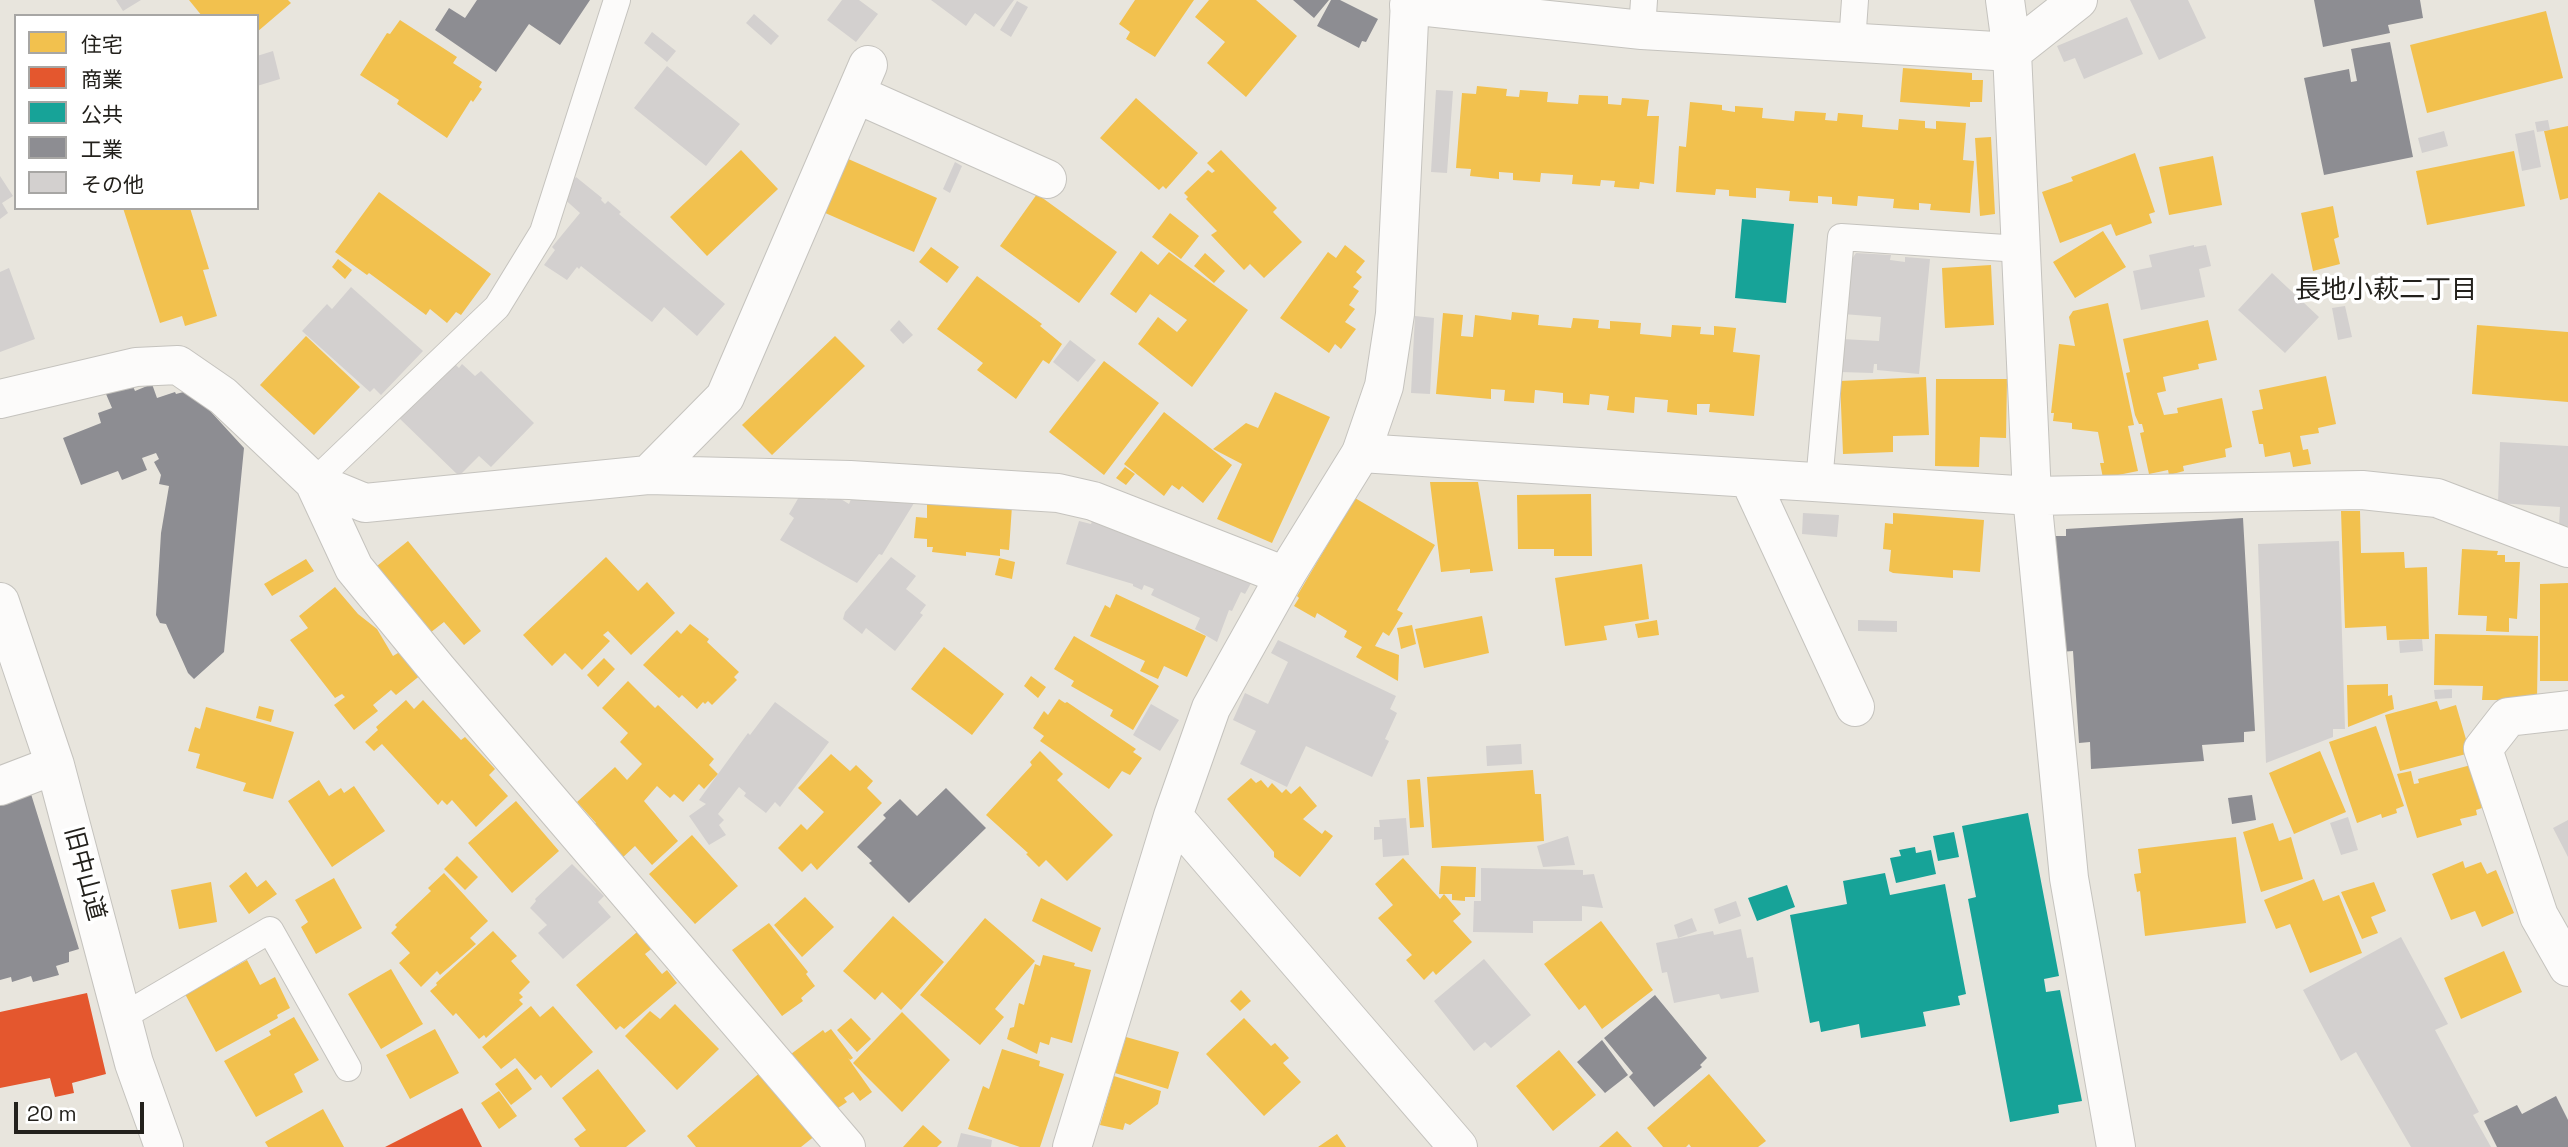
<!DOCTYPE html>
<meta charset="utf-8">
<style>
body{margin:0}
#map{position:relative;width:2568px;height:1147px;overflow:hidden;background:#e8e5dd;font-family:"Space Grotesk","Noto Sans JP",sans-serif}
canvas{display:block}
.legend{position:absolute;left:14px;top:14px;width:245px;height:196px;box-sizing:border-box;background:#fff;border:2px solid #a7a6a4;margin:0;padding:9px 12px;list-style:none;font-size:21px;color:#23211c}
.legend li{display:flex;align-items:center;gap:14px;height:35px}
.legend b{width:35px;border:2px solid #a7a6a4}
.scale{position:absolute;left:14px;top:1102px;width:130px;height:32px;box-sizing:border-box;border:4px solid #23211c;border-top:0;padding-left:9px;font-size:21px;line-height:24px;white-space:nowrap;color:#23211c;-webkit-text-stroke:5px #fff;paint-order:stroke}
</style>
<div id="map">
<canvas width="2568" height="1147"></canvas>
<ul class="legend">
<li><b style="height:19px;background:#f2c14e"></b>住宅</li>
<li><b style="height:19px;background:#e4572e"></b>商業</li>
<li><b style="height:19px;background:#17a398"></b>公共</li>
<li><b style="height:19px;background:#8d8d92"></b>工業</li>
<li><b style="height:19px;background:#d3d0cf"></b>その他</li>
</ul>
<div class="scale">20 m</div>
</div>
<script>
const c = document.querySelector('canvas').getContext('2d');
c.lineJoin = 'round';
function fill(path, color) {
  c.fillStyle = color;
  c.fill(path, 'evenodd');
}
function poly(rows) {
  const path = new Path2D();
  for (const r of rows) {
    path.moveTo(r[0], r[1]);
    for (let i = 2; i < r.length; i += 2) path.lineTo(r[i], r[i + 1]);
  }
  return path;
}
function trace(path, color, width, dash) {
  c.strokeStyle = color;
  c.lineWidth = width;
  c.lineCap = dash ? 'butt' : 'round';
  c.setLineDash(dash || []);
  c.stroke(path);
}
function drawText(font, color, halo, rows, align = 'center') {
  c.font = font + ' "Space Grotesk","Noto Sans JP",sans-serif';
  c.lineWidth = 7;
  c.setLineDash([]);
  c.textBaseline = 'middle';
  c.strokeStyle = halo;
  c.fillStyle = color;
  for (const [text, x, y, turn = 0] of rows) {
    c.save();
    c.translate(x, y);
    c.rotate((+turn || 0) * Math.PI / 180);
    c.textAlign = isNaN(turn) ? turn : align;
    if (halo) c.strokeText(text, 0, 0);
    c.fillText(text, 0, 0);
    c.restore();
  }
}
fill(poly([
 [189,0,288,0,291,3,257,32,257,16,202,16],
 [1135,0,1194,0,1155,57,1126,39,1130,32,1119,24],
 [1209,0,1256,0,1297,36,1246,97,1207,63,1225,42,1195,17],
 [2546,11,2563,78,2427,113,2410,45],
 [400,20,457,57,453,63,482,82,479,87,482,89,473,102,471,100,447,138,397,104,399,100,360,75,387,33,390,34],
 [1903,68,1972,73,1972,80,1983,80,1982,102,1970,102,1970,107,1900,102],
 [1477,86,1507,89,1506,96,1519,97,1520,90,1548,92,1547,102,1578,104,1579,95,1608,96,1608,104,1621,105,1622,98,1649,100,1647,116,1659,116,1654,184,1640,182,1639,189,1614,187,1615,181,1601,180,1600,186,1572,184,1573,175,1541,173,1540,182,1513,180,1513,173,1499,172,1499,179,1470,176,1471,169,1456,168,1462,93,1476,94],
 [1136,98,1198,153,1166,189,1163,186,1159,190,1100,138],
 [1690,102,1722,105,1722,110,1735,112,1735,106,1763,108,1762,118,1794,121,1795,111,1826,113,1825,120,1837,121,1838,113,1863,115,1862,127,1898,130,1899,119,1925,121,1925,128,1936,129,1936,121,1966,123,1963,160,1974,161,1970,213,1930,210,1931,204,1919,203,1919,210,1893,208,1894,199,1858,196,1857,206,1832,204,1832,197,1818,196,1818,203,1789,201,1790,191,1756,188,1756,198,1729,196,1729,190,1716,189,1715,195,1676,192,1679,146,1686,147],
 [2568,126,2568,198,2560,200,2544,131],
 [1991,137,1995,214,1980,216,1975,138],
 [741,150,778,189,707,256,670,217],
 [1221,150,1277,208,1273,212,1302,242,1264,278,1250,264,1244,270,1211,235,1217,231,1186,199,1188,197,1184,193,1208,170,1212,173,1215,171,1207,163],
 [2514,151,2525,206,2427,225,2416,171],
 [2135,153,2155,212,2149,214,2152,223,2116,236,2111,224,2060,243,2042,192,2073,181,2071,177],
 [2213,156,2222,205,2169,215,2159,167],
 [846,158,937,198,914,252,823,212],
 [379,192,491,274,461,315,456,312,447,323,430,309,426,315,369,273,367,275,335,252],
 [1037,194,1117,252,1079,303,1000,246],
 [2333,206,2339,237,2334,239,2340,264,2313,271,2301,213],
 [123,208,190,208,209,269,203,270,217,316,185,326,182,316,160,323],
 [1170,213,1199,236,1181,259,1152,237],
 [2103,231,2126,267,2075,298,2053,262],
 [1345,245,1365,261,1356,272,1362,277,1353,287,1359,291,1349,305,1355,309,1345,322,1356,329,1341,349,1335,344,1329,353,1280,318,1328,252,1336,258],
 [931,247,959,267,947,283,919,262],
 [1141,251,1158,265,1169,252,1248,310,1192,387,1138,344,1158,317,1177,332,1187,320,1150,294,1136,313,1110,294],
 [1205,253,1225,271,1214,283,1194,266],
 [338,259,352,270,345,279,332,267],
 [1991,265,1994,325,1945,328,1942,268],
 [977,276,1042,324,1040,326,1062,344,1049,364,1043,360,1016,399,977,370,983,363,937,329],
 [2108,303,2134,425,2128,426,2138,471,2103,478,2100,463,2104,463,2098,432,2072,429,2072,423,2053,421,2054,413,2051,413,2059,344,2075,346,2069,317,2073,311],
 [1512,312,1539,315,1538,325,1571,328,1573,318,1599,320,1598,328,1610,329,1610,321,1641,323,1640,334,1671,337,1672,325,1701,327,1700,334,1714,335,1714,326,1736,328,1733,352,1760,355,1754,416,1709,412,1710,404,1697,404,1697,415,1667,412,1668,400,1635,397,1634,413,1607,410,1609,396,1590,394,1589,405,1563,403,1563,393,1535,390,1534,403,1504,401,1505,390,1491,389,1491,399,1436,394,1443,313,1463,315,1461,336,1473,337,1475,315,1511,320],
 [2208,320,2217,360,2198,364,2199,369,2163,377,2166,391,2157,393,2164,415,2178,413,2177,408,2222,398,2232,447,2225,449,2226,457,2183,466,2184,471,2169,475,2168,470,2149,474,2140,433,2144,432,2142,424,2139,424,2135,415,2126,373,2130,372,2123,339],
 [2477,325,2568,332,2568,402,2472,394],
 [306,336,360,387,314,435,260,385],
 [835,336,865,366,772,455,742,425],
 [1104,361,1159,403,1104,475,1049,432],
 [2326,376,2336,424,2318,428,2319,433,2300,436,2303,450,2308,449,2311,464,2293,467,2290,452,2265,457,2263,444,2259,444,2252,411,2263,409,2259,390],
 [1926,377,1929,435,1893,436,1893,452,1843,454,1840,381],
 [1936,379,2007,379,2006,438,1980,437,1979,467,1935,466],
 [1275,392,1330,417,1272,543,1217,519,1242,464,1213,449,1246,423,1258,428],
 [1164,412,1232,465,1203,503,1182,486,1179,490,1172,485,1164,496,1124,464],
 [1125,467,1135,474,1126,485,1116,478],
 [1430,482,1478,482,1493,571,1470,573,1470,569,1441,572],
 [1591,494,1592,556,1554,556,1554,549,1518,549,1517,495],
 [1355,498,1435,545,1397,610,1403,613,1389,636,1383,632,1375,646,1399,655,1398,681,1356,657,1362,647,1344,637,1347,631,1317,613,1315,618,1294,606,1299,598,1297,596],
 [927,501,1012,506,1009,550,1000,549,1000,556,966,552,966,556,932,552,933,547,927,547,927,539,914,538,916,517,927,518],
 [2341,511,2360,511,2361,553,2404,552,2405,568,2427,567,2429,639,2387,640,2386,626,2345,628],
 [1893,513,1984,520,1980,572,1953,570,1953,578,1893,573,1889,571,1891,550,1883,549,1885,523,1893,524],
 [408,541,481,631,464,645,444,622,426,636,372,570],
 [2462,549,2498,551,2497,555,2505,555,2505,562,2520,562,2517,619,2509,618,2509,632,2486,631,2487,616,2458,615],
 [606,557,638,591,647,582,675,613,631,655,608,631,603,635,610,641,582,670,565,653,552,666,523,635],
 [999,558,1015,562,1012,579,995,575],
 [306,559,314,571,272,596,264,584],
 [1642,564,1649,619,1604,626,1607,640,1565,646,1555,578],
 [2568,583,2568,681,2540,681,2540,584],
 [335,587,358,614,377,629,393,656,403,650,422,674,396,695,391,690,373,705,378,711,354,730,334,705,345,697,342,694,335,698,290,640,308,628,299,616],
 [1116,594,1206,636,1187,677,1164,666,1158,679,1140,671,1145,661,1090,636,1105,605,1110,608],
 [1482,616,1489,653,1424,668,1415,629],
 [1657,620,1659,635,1638,638,1635,624],
 [690,624,709,639,707,642,739,672,734,677,737,680,712,705,708,701,705,704,703,702,697,709,682,695,679,698,643,665,677,630,681,634],
 [1412,625,1416,644,1401,649,1397,628],
 [2435,634,2538,636,2537,700,2482,700,2483,686,2434,685],
 [1074,636,1159,686,1133,730,1110,716,1113,710,1071,686,1074,681,1054,669],
 [944,647,1004,694,972,735,911,689],
 [604,658,615,669,598,687,587,675],
 [1031,676,1046,687,1038,698,1024,686],
 [628,681,655,708,658,705,714,759,709,765,718,774,704,789,699,784,683,802,674,794,670,798,657,786,644,801,678,841,652,865,635,846,620,860,591,827,596,823,577,802,615,767,627,780,642,764,620,742,628,733,602,708],
 [2388,684,2388,696,2392,695,2394,709,2348,727,2347,685],
 [1059,699,1065,703,1067,702,1136,749,1133,752,1142,758,1130,775,1122,771,1109,789,1040,741,1044,736,1033,728,1044,711,1048,715],
 [406,700,414,709,423,700,461,740,465,737,495,769,489,775,508,796,476,827,452,800,447,805,442,800,438,805,382,744,374,751,365,742,378,730,376,727],
 [2437,701,2440,710,2456,705,2470,753,2400,771,2385,715],
 [259,706,274,710,271,722,256,718],
 [206,707,294,732,273,799,243,791,246,783,196,768,200,754,188,751,195,727,200,729],
 [2376,726,2404,806,2396,809,2397,813,2382,818,2381,814,2357,823,2329,742],
 [1040,751,1063,774,1057,780,1113,835,1067,881,1046,860,1039,867,1026,854,1028,853,986,815,1032,765,1030,762],
 [2320,751,2346,812,2294,834,2269,773],
 [831,754,850,771,856,765,873,781,867,788,882,803,817,870,811,863,802,872,778,848,801,824,807,830,824,812,798,788],
 [2471,765,2482,808,2476,810,2477,815,2460,819,2462,825,2417,838,2397,774,2411,771,2414,784,2419,783,2418,779],
 [1533,770,1535,794,1541,794,1544,841,1432,848,1427,777],
 [1251,778,1256,783,1261,780,1268,788,1272,783,1282,793,1286,789,1291,794,1300,786,1317,806,1303,819,1322,834,1325,830,1333,836,1300,877,1274,857,1274,852,1227,799],
 [1420,779,1424,827,1410,828,1407,780],
 [319,780,329,796,341,788,344,793,354,786,385,831,332,867,288,801],
 [516,801,559,851,512,893,468,843],
 [2273,823,2279,841,2291,837,2303,879,2261,892,2243,832],
 [692,835,738,886,695,924,649,874],
 [2236,837,2246,923,2145,936,2140,891,2137,892,2134,874,2141,873,2138,849],
 [457,856,478,877,465,890,444,869],
 [1403,858,1440,899,1444,894,1461,914,1453,921,1472,942,1436,975,1433,971,1424,980,1406,960,1412,955,1378,918,1393,905,1375,884],
 [2463,861,2465,868,2481,862,2487,874,2496,870,2514,913,2482,927,2475,911,2451,920,2432,874],
 [1441,866,1476,867,1475,897,1465,897,1465,901,1452,900,1452,894,1439,894],
 [246,872,257,887,266,880,277,894,249,914,229,886],
 [444,873,488,921,470,938,476,944,440,975,437,971,421,987,399,963,410,953,391,933,397,927,395,925,431,891,428,888],
 [334,878,362,928,316,954,301,927,308,922,295,900],
 [2314,879,2323,901,2339,895,2362,953,2310,973,2290,924,2276,929,2264,900],
 [211,882,217,922,179,929,171,890],
 [2374,882,2386,911,2371,917,2378,933,2362,939,2341,892],
 [805,897,834,927,802,957,774,925],
 [1041,898,1101,928,1092,952,1032,921],
 [893,916,944,962,901,1010,882,992,875,1000,843,971],
 [985,918,1035,961,995,1009,1004,1017,980,1045,920,995],
 [1601,921,1653,990,1602,1029,1585,1005,1579,1010,1544,964],
 [769,923,808,972,806,974,815,986,801,998,803,1001,782,1016,732,950],
 [644,926,659,943,645,954,662,974,667,970,677,983,624,1029,620,1026,616,1030,576,985],
 [493,931,517,956,511,961,530,982,519,993,523,997,519,1000,523,1004,486,1038,484,1035,479,1039,456,1013,453,1016,430,991,437,985,436,983],
 [2504,951,2522,992,2461,1019,2444,978],
 [1043,955,1075,963,1074,966,1091,970,1072,1043,1051,1037,1049,1045,1040,1042,1037,1054,1007,1039,1010,1028,1014,1027,1019,1003,1024,1005,1035,964,1040,966],
 [247,960,260,985,275,977,290,1008,277,1015,278,1018,216,1052,185,994],
 [391,969,423,1024,381,1049,348,994],
 [1241,990,1251,1001,1240,1011,1230,1001],
 [675,1004,719,1049,677,1090,625,1036,650,1011,660,1019],
 [531,1006,540,1017,553,1006,593,1052,551,1088,541,1075,535,1080,515,1058,501,1069,482,1047],
 [902,1012,950,1060,902,1112,853,1063],
 [294,1017,319,1060,294,1074,303,1092,256,1117,224,1061,271,1035,269,1031],
 [851,1018,871,1039,857,1052,837,1030],
 [1244,1018,1271,1046,1275,1043,1289,1058,1283,1063,1301,1082,1264,1116,1206,1054],
 [435,1029,459,1073,410,1099,386,1055],
 [831,1029,853,1058,850,1060,848,1058,872,1092,860,1101,853,1092,844,1098,847,1102,832,1112,791,1054,823,1030,825,1033],
 [1126,1037,1179,1052,1168,1089,1115,1073],
 [1002,1049,1040,1061,1039,1066,1064,1074,1040,1147,1020,1147,968,1129,983,1086,989,1089],
 [1559,1050,1596,1095,1553,1131,1516,1086],
 [517,1068,532,1089,511,1105,495,1084],
 [598,1069,646,1131,626,1147,580,1147,574,1139,586,1130,562,1098],
 [763,1070,821,1131,801,1147,696,1147,687,1136],
 [1709,1074,1766,1141,1758,1147,1691,1147,1689,1144,1686,1147,1663,1147,1647,1128],
 [1114,1076,1161,1091,1158,1104,1130,1125,1125,1123,1123,1130,1100,1125],
 [499,1091,517,1116,499,1129,481,1103],
 [323,1109,344,1147,268,1147,265,1142],
 [923,1125,942,1142,937,1147,903,1147],
 [1617,1131,1632,1147,1599,1147],
 [1337,1134,1346,1147,1318,1147]
]), '#f2c14e');
fill(poly([
 [87,993,106,1074,72,1083,74,1093,55,1097,50,1078,0,1088,0,1012],
 [462,1108,482,1147,385,1147]
]), '#e4572e');
fill(poly([
 [1742,219,1794,224,1786,303,1735,298],
 [2028,813,2059,976,2044,979,2046,992,2060,990,2082,1101,2058,1105,2059,1113,2010,1122,1968,899,1976,897,1962,826],
 [1954,832,1959,857,1938,861,1933,836],
 [1915,847,1916,853,1931,850,1936,874,1896,883,1890,858,1901,856,1899,850],
 [1885,873,1890,895,1945,884,1966,994,1958,996,1960,1005,1923,1012,1926,1026,1861,1038,1859,1024,1821,1032,1819,1021,1810,1023,1790,915,1847,904,1843,881],
 [1787,885,1795,907,1757,921,1748,898]
]), '#17a398');
fill(poly([
 [477,0,590,0,560,45,529,24,496,72,435,30,449,8,465,18],
 [1293,0,1329,0,1314,18],
 [1331,0,1340,0,1378,19,1366,42,1362,41,1359,48,1317,26],
 [2314,0,2420,0,2423,18,2388,25,2390,33,2323,47],
 [2390,42,2413,157,2324,175,2304,78,2349,69,2351,82,2357,81,2351,49],
 [132,384,135,391,152,384,157,398,175,392,176,394,191,390,244,448,224,652,194,679,188,673,166,624,160,623,156,615,161,533,169,486,159,484,161,475,154,462,159,459,156,453,142,458,147,470,122,480,118,471,81,485,63,438,101,423,98,413,112,408,106,394],
 [2243,518,2255,731,2244,732,2244,742,2202,745,2204,761,2091,769,2090,742,2079,743,2073,651,2060,652,2052,536,2066,536,2066,529],
 [27,781,79,949,69,952,69,962,56,966,59,975,33,982,31,976,12,982,11,977,0,980,0,789],
 [946,788,986,828,909,903,869,863,872,861,857,847,886,818,883,815,900,799,917,816],
 [2252,795,2256,820,2232,824,2228,798],
 [1655,995,1707,1058,1700,1065,1702,1067,1654,1107,1629,1077,1633,1073,1604,1038],
 [1602,1040,1628,1075,1605,1093,1577,1062],
 [2556,1096,2568,1120,2568,1147,2497,1147,2484,1121,2517,1105,2522,1114]
]), '#8d8d92');
fill(poly([
 [116,0,141,0,123,11],
 [842,0,859,0,878,14,856,42,827,20],
 [931,0,1014,0,994,27,975,13,966,26],
 [2130,0,2188,0,2206,38,2159,60],
 [1017,1,1028,7,1011,37,1000,30],
 [754,14,779,36,771,45,746,23],
 [2127,17,2143,54,2084,79,2075,58,2064,62,2057,46],
 [652,32,676,51,667,62,644,43],
 [273,51,280,79,257,86,257,56],
 [667,66,740,124,706,166,634,108],
 [1436,90,1453,91,1447,173,1431,172],
 [2548,120,2550,130,2537,132,2535,122],
 [2534,130,2541,167,2522,171,2515,134],
 [2444,131,2448,146,2422,153,2418,138],
 [955,162,962,166,950,193,943,189],
 [0,176,13,196,2,203,8,213,0,219],
 [576,177,602,198,601,200,605,204,608,201,621,212,619,214,725,304,697,336,664,307,652,322,581,266,579,269,577,267,567,280,544,265,555,250,552,247,580,213,561,196],
 [2194,245,2194,247,2206,245,2211,266,2199,269,2205,297,2141,310,2133,271,2152,267,2149,255],
 [1856,253,1891,255,1890,260,1905,262,1905,257,1930,259,1919,374,1877,370,1877,364,1874,364,1873,373,1840,372,1842,339,1879,341,1881,317,1843,314,1847,266],
 [9,268,35,339,0,352,0,272],
 [2272,273,2319,317,2285,353,2238,310],
 [351,287,423,351,381,395,374,388,370,392,302,331,327,304,332,309],
 [2345,306,2352,337,2338,340,2332,308],
 [1415,316,1434,318,1430,394,1411,393],
 [899,320,913,335,903,344,890,330],
 [1070,340,1096,360,1078,382,1053,362],
 [453,362,459,368,462,364,475,376,481,371,534,423,491,467,479,456,459,476,399,418],
 [2500,442,2568,446,2568,526,2559,525,2560,507,2498,503],
 [803,490,827,500,831,493,849,504,854,492,919,495,882,555,879,554,857,583,780,540,794,518,789,514],
 [1095,513,1255,576,1245,594,1241,592,1232,611,1229,610,1217,642,1195,629,1200,618,1151,595,1154,589,1144,585,1142,590,1133,586,1133,584,1066,564,1079,521,1091,524],
 [1803,513,1839,515,1837,537,1802,534],
 [2339,541,2345,729,2333,729,2333,737,2266,763,2258,544],
 [891,557,916,576,906,589,926,605,920,613,923,615,895,651,866,628,862,634,843,619,845,612],
 [1858,620,1897,621,1897,632,1858,631],
 [2422,639,2423,651,2400,653,2399,641],
 [1278,640,1396,696,1390,709,1397,713,1385,739,1389,741,1372,777,1306,746,1287,787,1240,764,1256,731,1233,720,1245,693,1268,704,1288,662,1271,653],
 [2452,689,2452,698,2435,699,2434,690],
 [775,702,829,742,780,807,775,802,766,813,744,796,746,793,739,787,718,814,724,820,719,825,726,835,709,845,689,816,706,804,699,800,748,733,750,735],
 [1151,704,1179,720,1160,751,1133,735],
 [1521,744,1522,764,1487,766,1486,746],
 [2348,817,2358,850,2341,855,2330,823],
 [1406,818,1409,855,1383,857,1382,839,1374,840,1374,827,1380,827,1379,820],
 [2568,820,2568,857,2553,828],
 [1568,836,1575,865,1543,867,1537,846],
 [572,864,604,896,598,902,611,917,563,959,538,933,547,925,530,908,536,901,535,899],
 [1481,868,1583,870,1583,875,1594,874,1603,908,1582,906,1582,921,1533,921,1533,933,1473,932,1474,901,1481,901],
 [1736,901,1741,916,1719,924,1714,909],
 [1692,918,1697,931,1678,938,1674,925],
 [1741,929,1747,958,1753,957,1759,992,1721,999,1719,994,1674,1003,1667,972,1662,973,1656,943,1713,931,1714,935],
 [2401,937,2448,1024,2435,1030,2479,1112,2473,1115,2491,1147,2411,1147,2356,1052,2341,1061,2303,990],
 [1484,959,1531,1015,1491,1048,1485,1042,1474,1051,1434,1001],
 [961,1133,992,1140,991,1147,957,1147]
]), '#d3d0cf');
const service = poly([
 [1642,30,1644,0],
 [1852,43,1855,0],
 [314,482,497,307,543,232,617,0],
 [1819,482,1841,237,2020,249],
 [122,1017,270,930,348,1068]
]);
const minor = poly([
 [2005,0,2012,52],
 [1409,5,1642,30,2012,52,2032,496,2069,878,2116,1147],
 [2012,52,2078,0],
 [856,94,1047,179],
 [0,399,136,367,178,365,223,396,314,482,365,503,648,475,850,480,1058,493,1093,501,1285,576],
 [1361,453,2032,496,2362,490,2437,498,2568,548],
 [648,475,725,397,868,65],
 [1749,478,1855,707],
 [314,482,354,568,437,669,846,1147],
 [0,602,55,765,134,1063,164,1147],
 [2568,710,2508,717,2483,749,2539,916,2568,967],
 [0,786,55,765]
]);
const tertiary = poly([
 [1173,816,1458,1147],
 [1072,1147,1173,816,1211,708,1285,576,1361,453,1384,386,1395,314,1410,0]
]);
trace(service, '#c5c3be', 28);
trace(minor, '#c5c3be', 40);
trace(tertiary, '#c5c3be', 40);
trace(service, '#fcfbfa', 26);
trace(minor, '#fcfbfa', 38);
trace(tertiary, '#fcfbfa', 38);
drawText('24px', '#23211c', '#fff', [
 ["旧中山道",84,874,75]
]);
drawText('26px', '#23211c', '#fff', [
 ["長地小萩二丁目",2386,291]
]);
</script>
